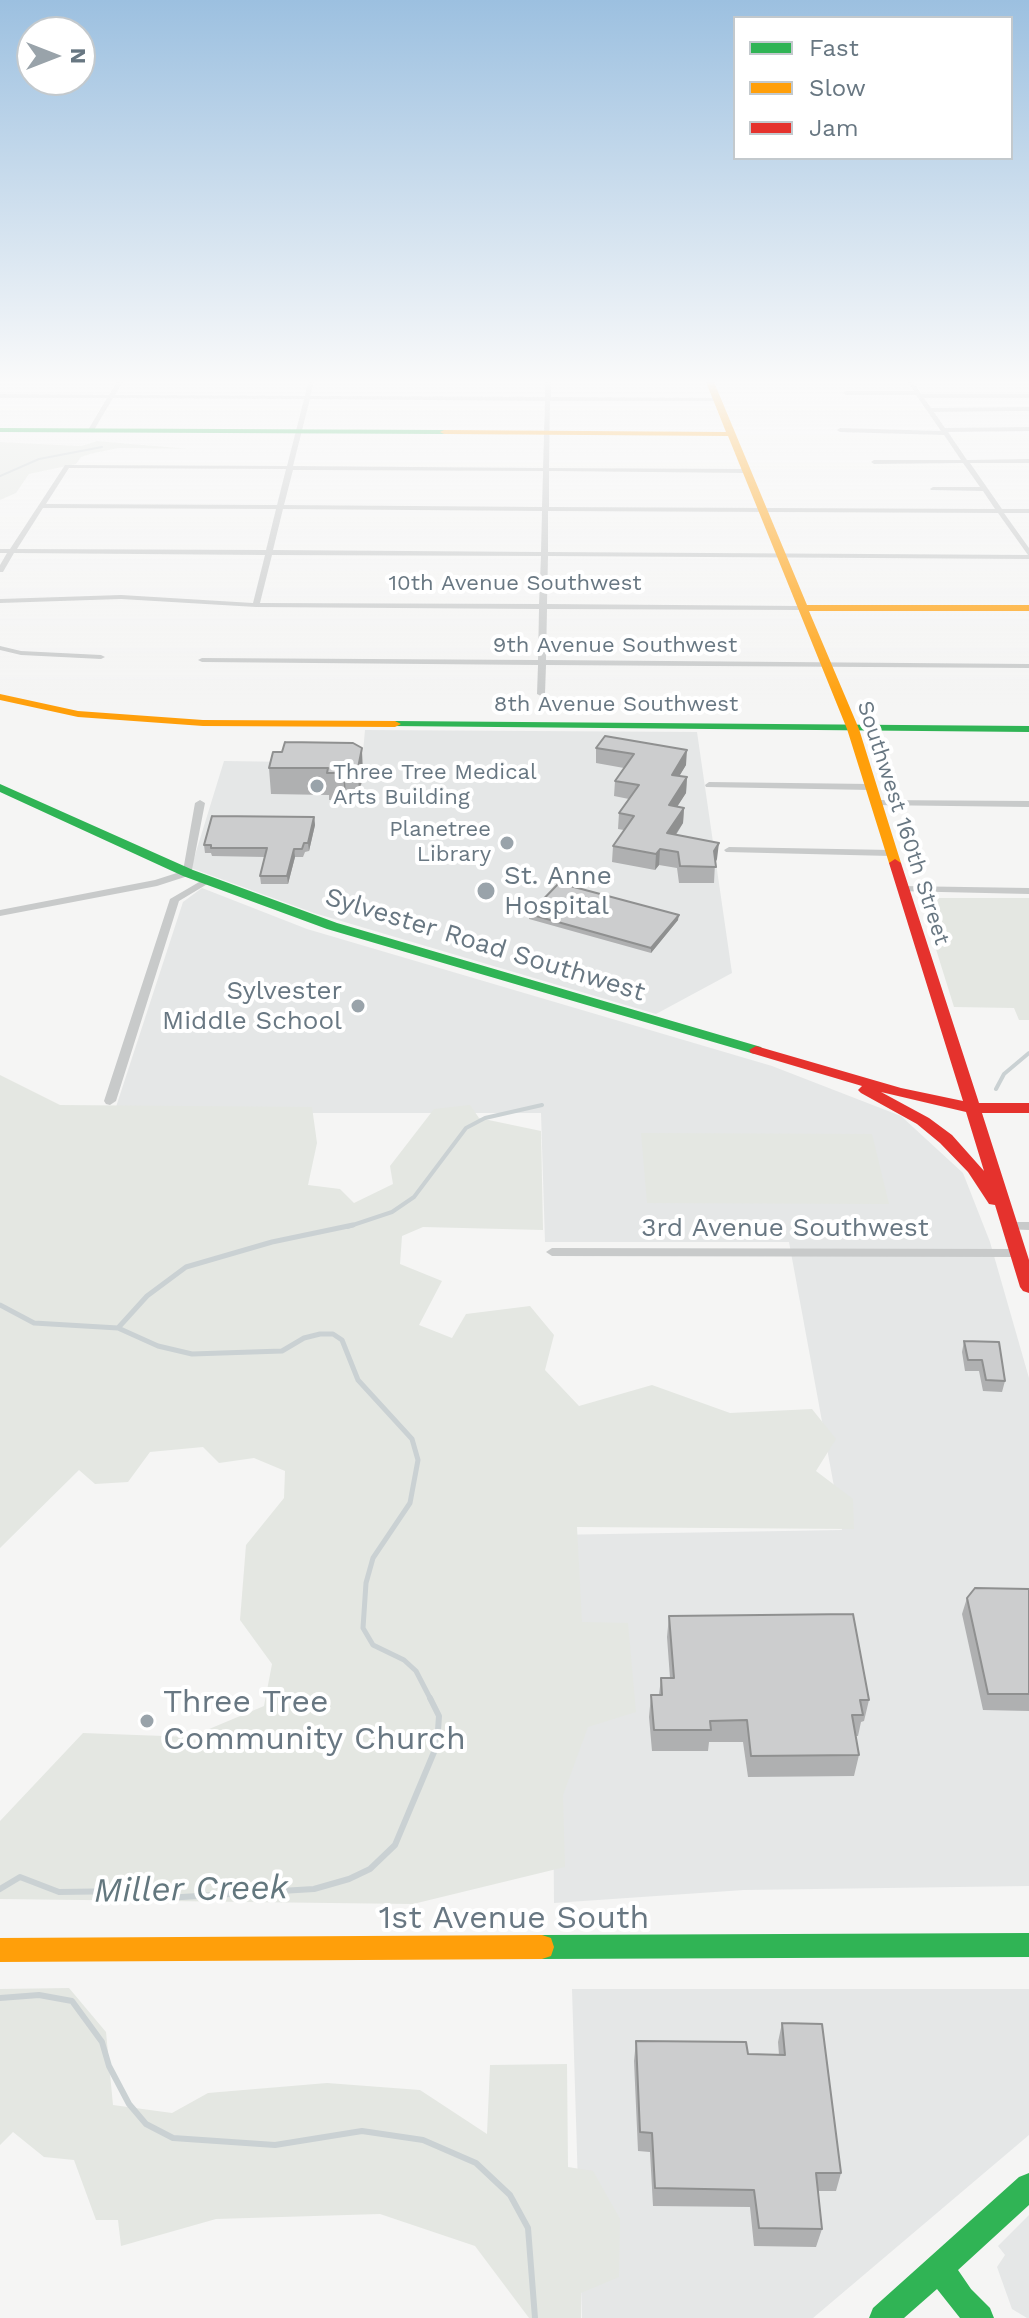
<!DOCTYPE html>
<style>
body{margin:0}
#map{position:relative;width:1029px;height:2318px;overflow:hidden;background:#f5f5f4;font-family:"Work Sans",sans-serif}
canvas{display:block}
.legend{position:absolute;left:733px;top:16px;width:280px;height:144px;box-sizing:border-box;background:#fff;border:2px solid #c3c9cd;margin:0;padding:10px 14px;list-style:none;font-size:24px;color:#687782}
.legend li{display:flex;align-items:center;gap:16px;height:40px}
.legend b{width:40px;border:2px solid #c3c9cd}
.north{position:absolute;left:16px;top:16px;width:80px;height:80px;box-sizing:border-box;background:#fff;border:2px solid #c3c9cd;border-radius:50%;rotate:90deg;font-size:22px;font-weight:700;line-height:32px;text-align:center;color:#687782}
.north::after{content:'';display:block;margin:auto;width:28px;height:36px;background:#99a3aa;clip-path:polygon(50% 0,100% 100%,50% 72%,0 100%)}
</style>
<div id="map">
<canvas width="1029" height="2318"></canvas>
<ul class="legend">
<li><b style="height:10px;background:#30b455"></b>Fast</li>
<li><b style="height:10px;background:#ff9f0a"></b>Slow</li>
<li><b style="height:10px;background:#e5322d"></b>Jam</li>
</ul>
<div class="north">N</div>
</div>
<script>
const c = document.querySelector('canvas').getContext('2d');
c.lineJoin = 'round';
function fill(path, color) {
  c.fillStyle = color;
  c.fill(path, 'evenodd');
}
function poly(rows) {
  const path = new Path2D();
  for (const r of rows) {
    path.moveTo(r[0], r[1]);
    for (let i = 2; i < r.length; i += 2) path.lineTo(r[i], r[i + 1]);
  }
  return path;
}
function trace(path, color, width, dash) {
  c.strokeStyle = color;
  c.lineWidth = width;
  c.lineCap = dash ? 'butt' : 'round';
  c.setLineDash(dash || []);
  c.stroke(path);
}
function drawText(font, color, halo, rows, align = 'center') {
  c.font = font + ' "Work Sans",sans-serif';
  c.lineWidth = 8;
  c.setLineDash([]);
  c.textBaseline = 'middle';
  c.strokeStyle = halo;
  c.fillStyle = color;
  for (const [text, x, y, turn = 0] of rows) {
    c.save();
    c.translate(x, y);
    c.rotate((+turn || 0) * Math.PI / 180);
    c.textAlign = isNaN(turn) ? turn : align;
    if (halo) c.strokeText(text, 0, 0);
    c.fillText(text, 0, 0);
    c.restore();
  }
}
fill(poly([
 [365,730,697,732,732,973,656,1014,314,913,191,868,224,761,362,763],
 [202,888,307,929,772,1066,901,1116,963,1173,990,1242,1029,1378,1029,1886,744,1890,554,1903,551,1535,842,1530,789,1242,545,1242,541,1113,114,1113,183,902],
 [572,1989,1029,1989,1029,2135,813,2318,582,2318],
 [1029,2215,1029,2318,1027,2318,1012,2309,997,2267,1005,2255,998,2246]
]), '#e5e7e7');
fill(poly([
 [97,441,190,449,118,448,90,454,81,457,76,464,29,474,16,493,0,500,0,442,81,446],
 [920,898,1029,898,1029,1020,1019,1020,1014,1008,954,1007],
 [0,1075,60,1105,312,1107,317,1143,308,1185,340,1189,354,1203,393,1184,390,1166,434,1109,470,1105,479,1118,541,1131,543,1230,423,1227,402,1236,400,1264,442,1281,419,1325,452,1338,466,1314,530,1306,554,1335,545,1370,579,1406,652,1385,730,1413,812,1409,836,1439,816,1471,853,1499,854,1529,577,1527,582,1622,628,1623,636,1712,588,1727,563,1795,565,1867,413,1904,0,1899,0,1821,83,1733,190,1737,264,1706,272,1664,240,1620,246,1545,284,1498,285,1471,254,1458,219,1463,203,1447,150,1452,128,1482,95,1484,79,1470,0,1548],
 [641,1133,872,1134,889,1204,647,1203],
 [69,1988,106,2032,113,2105,172,2113,208,2093,327,2083,420,2090,487,2134,490,2065,567,2064,568,2167,593,2171,620,2219,619,2277,581,2293,581,2318,529,2318,475,2246,380,2214,216,2219,121,2246,118,2220,96,2220,74,2160,44,2157,13,2132,0,2145,0,1989]
]), '#e4e7e2');
trace(poly([
 [0,476,39,459,102,447]
]), '#cad1d3', 2);
trace(poly([
 [996,1089,1004,1074,1029,1053],
 [347,1227,392,1212,414,1197,466,1128,485,1118,542,1105]
]), '#cad1d3', 4);
trace(poly([
 [0,1305,34,1323,118,1328,158,1346,192,1354,282,1351,304,1338,320,1334,333,1334,342,1340,358,1380,412,1439,418,1460,410,1503,373,1558,366,1583,363,1628,373,1645,404,1660,416,1671,431,1700],
 [118,1328,147,1296,186,1267,272,1242,353,1225]
]), '#cad1d3', 5);
trace(poly([
 [0,1889,20,1877,59,1892,128,1891,165,1898,314,1889,349,1879,370,1869,395,1845,437,1745,439,1716,430,1698],
 [0,1998,39,1995,72,2001,102,2042,109,2066,129,2104,146,2124,173,2138,275,2145,362,2131,423,2140,476,2163,510,2195,528,2228,535,2318]
]), '#cad1d3', 6);
fill(poly([
 [117,382,123,382,115,395,305,396,308,382,314,382,310,396,545,397,545,382,551,382,551,397,717,398,719,401,550,401,549,468,746,469,749,471,746,473,549,471,549,507,995,509,983,491,931,490,930,489,933,487,980,487,963,463,874,464,871,462,874,460,961,460,944,435,840,432,837,430,840,428,941,431,916,395,846,395,843,393,846,391,914,391,908,382,913,382,921,394,1029,394,1029,398,924,398,931,408,1029,407,1029,411,934,412,945,428,1029,427,1029,431,948,432,967,460,1029,459,1029,463,970,463,1002,509,1029,509,1029,513,1004,513,1029,548,1029,559,548,556,547,604,802,606,806,608,802,610,547,609,546,660,1029,664,1029,668,546,665,545,694,541,696,537,694,538,665,202,662,198,660,202,658,538,660,539,609,256,607,121,599,0,603,0,599,121,595,253,603,265,555,14,553,3,572,0,572,0,565,7,553,0,553,0,549,10,549,65,465,287,466,304,399,113,398,94,430,91,432,88,430,107,398,0,398,0,394,109,395,117,382],
 [310,399,545,401,543,468,293,466,310,399],
 [69,468,286,469,277,505,46,504,69,468],
 [293,470,543,471,542,507,284,505,293,470],
 [43,508,276,509,266,550,17,549,43,508],
 [283,509,542,511,541,552,273,550,283,509],
 [548,511,998,513,1028,555,548,552,548,511],
 [272,555,541,556,539,604,260,603,272,555],
 [0,646,21,651,101,655,105,657,101,659,21,655,0,650,0,646],
 [709,782,871,784,875,787,871,790,706,787,705,785,709,782],
 [200,800,205,803,191,875,157,886,0,916,0,910,155,880,183,871,195,803,200,800],
 [876,800,1029,801,1029,807,873,805,871,803,876,800],
 [729,847,891,850,896,853,891,856,726,852,724,850,729,847],
 [206,878,209,879,209,883,179,901,116,1101,110,1105,106,1104,104,1101,170,899,206,878],
 [901,886,1029,888,1029,894,898,891,898,887,901,886],
 [1009,1222,1029,1222,1029,1230,1005,1229,1003,1226,1009,1222],
 [552,1248,1018,1249,1024,1253,1018,1257,552,1256,546,1252,552,1248]
]), '#c8caca');
fill(poly([
 [0,428,444,430,448,432,444,434,0,432,0,428],
 [395,721,1029,726,1029,732,391,726,391,722,395,721],
 [0,784,193,870,337,923,761,1047,763,1050,756,1054,751,1053,327,929,183,876,0,792,0,784],
 [1029,1933,1029,1957,542,1959,533,1956,530,1947,533,1938,542,1935,1029,1933],
 [1029,2173,1029,2205,958,2270,971,2289,990,2308,994,2318,960,2318,937,2289,904,2318,869,2318,873,2308,1019,2177,1029,2173]
]), '#30b455');
fill(poly([
 [706,382,714,382,807,605,1029,605,1029,611,809,611,859,729,901,863,900,866,895,867,889,863,847,729,728,436,444,434,440,432,444,430,726,432,706,382],
 [0,694,78,711,203,720,395,721,401,724,395,727,203,726,78,717,0,700,0,694],
 [542,1935,551,1938,554,1947,551,1956,542,1959,0,1962,0,1938,542,1935]
]), '#ff9f0a');
fill(poly([
 [895,859,901,863,979,1103,1029,1103,1029,1113,982,1113,1029,1260,1029,1293,1023,1291,1020,1287,995,1205,989,1204,968,1172,940,1143,917,1124,861,1093,858,1090,862,1086,751,1053,749,1050,756,1046,901,1088,963,1101,889,863,895,859],
 [881,1092,966,1112,984,1171,952,1135,929,1118,881,1092]
]), '#e5322d');
fill(poly([
 [605,736,686,765,679,776,687,777,686,793,677,806,684,808,683,823,676,835,717,859,715,863,714,883,679,883,677,868,659,865,655,870,612,862,613,846,624,830,618,829,619,813,629,799,614,796,615,781,624,768,596,763,596,748],
 [353,743,363,775,359,795,346,794,345,800,329,800,329,795,271,794,269,768,282,752],
 [314,817,315,825,309,851,305,852,303,857,295,857,288,884,261,884,260,876,265,857,212,856,211,853,205,853,204,845],
 [529,914,678,920,651,953,529,919],
 [964,1341,1005,1381,1002,1392,983,1391,979,1371,965,1371,962,1352],
 [1029,1589,1029,1711,983,1710,962,1614,967,1598],
 [669,1616,869,1700,864,1721,861,1722,858,1736,856,1736,859,1755,854,1776,748,1777,743,1742,709,1742,708,1751,652,1751,649,1717,651,1695,659,1695,661,1678,670,1678,667,1637],
 [782,2023,841,2173,836,2191,818,2191,822,2229,816,2247,754,2246,750,2207,653,2206,650,2152,638,2151,634,2061,636,2041,748,2054,779,2055,778,2042]
]), '#afb0b1');
fill(poly([
 [362,748,363,775,359,795,358,768],
 [687,750,686,765,671,790,672,775],
 [344,768,346,794,345,800,343,773],
 [687,777,686,793,668,821,669,805],
 [684,808,683,823,666,849,667,833],
 [314,817,315,825,309,851,308,843],
 [719,843,717,859,713,867,714,851],
 [294,849,295,857,288,884,287,876],
 [660,849,659,865,655,870,656,854],
 [679,915,678,920,651,953,651,948]
]), '#8f9090');
const building = poly([
 [605,736,687,750,672,775,687,777,669,805,684,808,667,833,719,843,714,851,716,867,680,866,678,852,660,849,656,854,613,846,634,816,619,813,639,785,615,781,634,754,596,748,605,736],
 [285,742,353,743,362,748,358,768,344,768,343,773,327,773,328,768,269,768,273,752,282,752,285,742],
 [212,816,314,817,308,843,304,843,302,849,294,849,287,876,260,876,267,848,211,848,211,845,204,845,212,816],
 [559,883,679,915,651,948,529,914,559,883],
 [964,1341,999,1342,1005,1381,986,1380,982,1360,968,1360,964,1341],
 [975,1588,1029,1589,1029,1694,988,1694,967,1598,975,1588],
 [853,1614,869,1700,860,1700,863,1715,852,1715,859,1755,751,1756,747,1720,710,1721,711,1730,654,1730,651,1695,662,1695,661,1678,674,1678,669,1616,853,1614],
 [782,2023,822,2024,841,2173,816,2173,822,2229,759,2228,754,2190,655,2188,652,2133,640,2132,636,2041,746,2042,748,2054,785,2055,782,2023]
]);
fill(building, '#cccdce');
trace(building, '#8f9090', 2);
const sky = c.createLinearGradient(0, 0, 0, 707);
sky.addColorStop(0, '#9cc0e0');
sky.addColorStop(0.54, '#fafafa');
sky.addColorStop(1, '#fafafa00');
c.fillStyle = sky;
c.fillRect(0, 0, 1029, 707);
for (const [x, y, r, color] of [
 [317,786,8,"#99a3aa"],
 [507,843,8,"#99a3aa"],
 [486,891,10,"#99a3aa"],
 [358,1006,8,"#99a3aa"],
 [147,1721,8,"#99a3aa"]
]) {
  const dot = new Path2D();
  dot.arc(x, y, r, 0, 2 * Math.PI);
  c.fillStyle = color;
  c.fill(dot);
  trace(dot, '#fff', 3);
}
drawText('22px', '#687782', '#fff', [
 ["10th Avenue Southwest",515,584],
 ["9th Avenue Southwest",615,646],
 ["8th Avenue Southwest",616,705],
 ["Southwest 160th Street",903,823,72]
]);
drawText('22px', '#687782', '#fff', [
 ["Three Tree Medical",333,773],
 ["Arts Building",333,798],
 ["Planetree",491,830,"right"],
 ["Library",491,855,"right"]
], 'left');
drawText('26px', '#687782', '#fff', [
 ["St. Anne",504,876],
 ["Hospital",504,906],
 ["Sylvester",342,991,"right"],
 ["Middle School",342,1021,"right"]
], 'left');
drawText('26px', '#687782', '#fff', [
 ["Sylvester Road Southwest",485,945,17],
 ["3rd Avenue Southwest",785,1228]
]);
drawText('32px', '#687782', '#fff', [
 ["Three Tree",163,1703],
 ["Community Church",163,1740]
], 'left');
drawText('32px', '#687782', '#fff', [
 ["1st Avenue South",514,1919]
]);
drawText('italic 34px', '#63777e', '#fff', [
 ["Miller Creek",191,1890,-1]
]);
</script>
